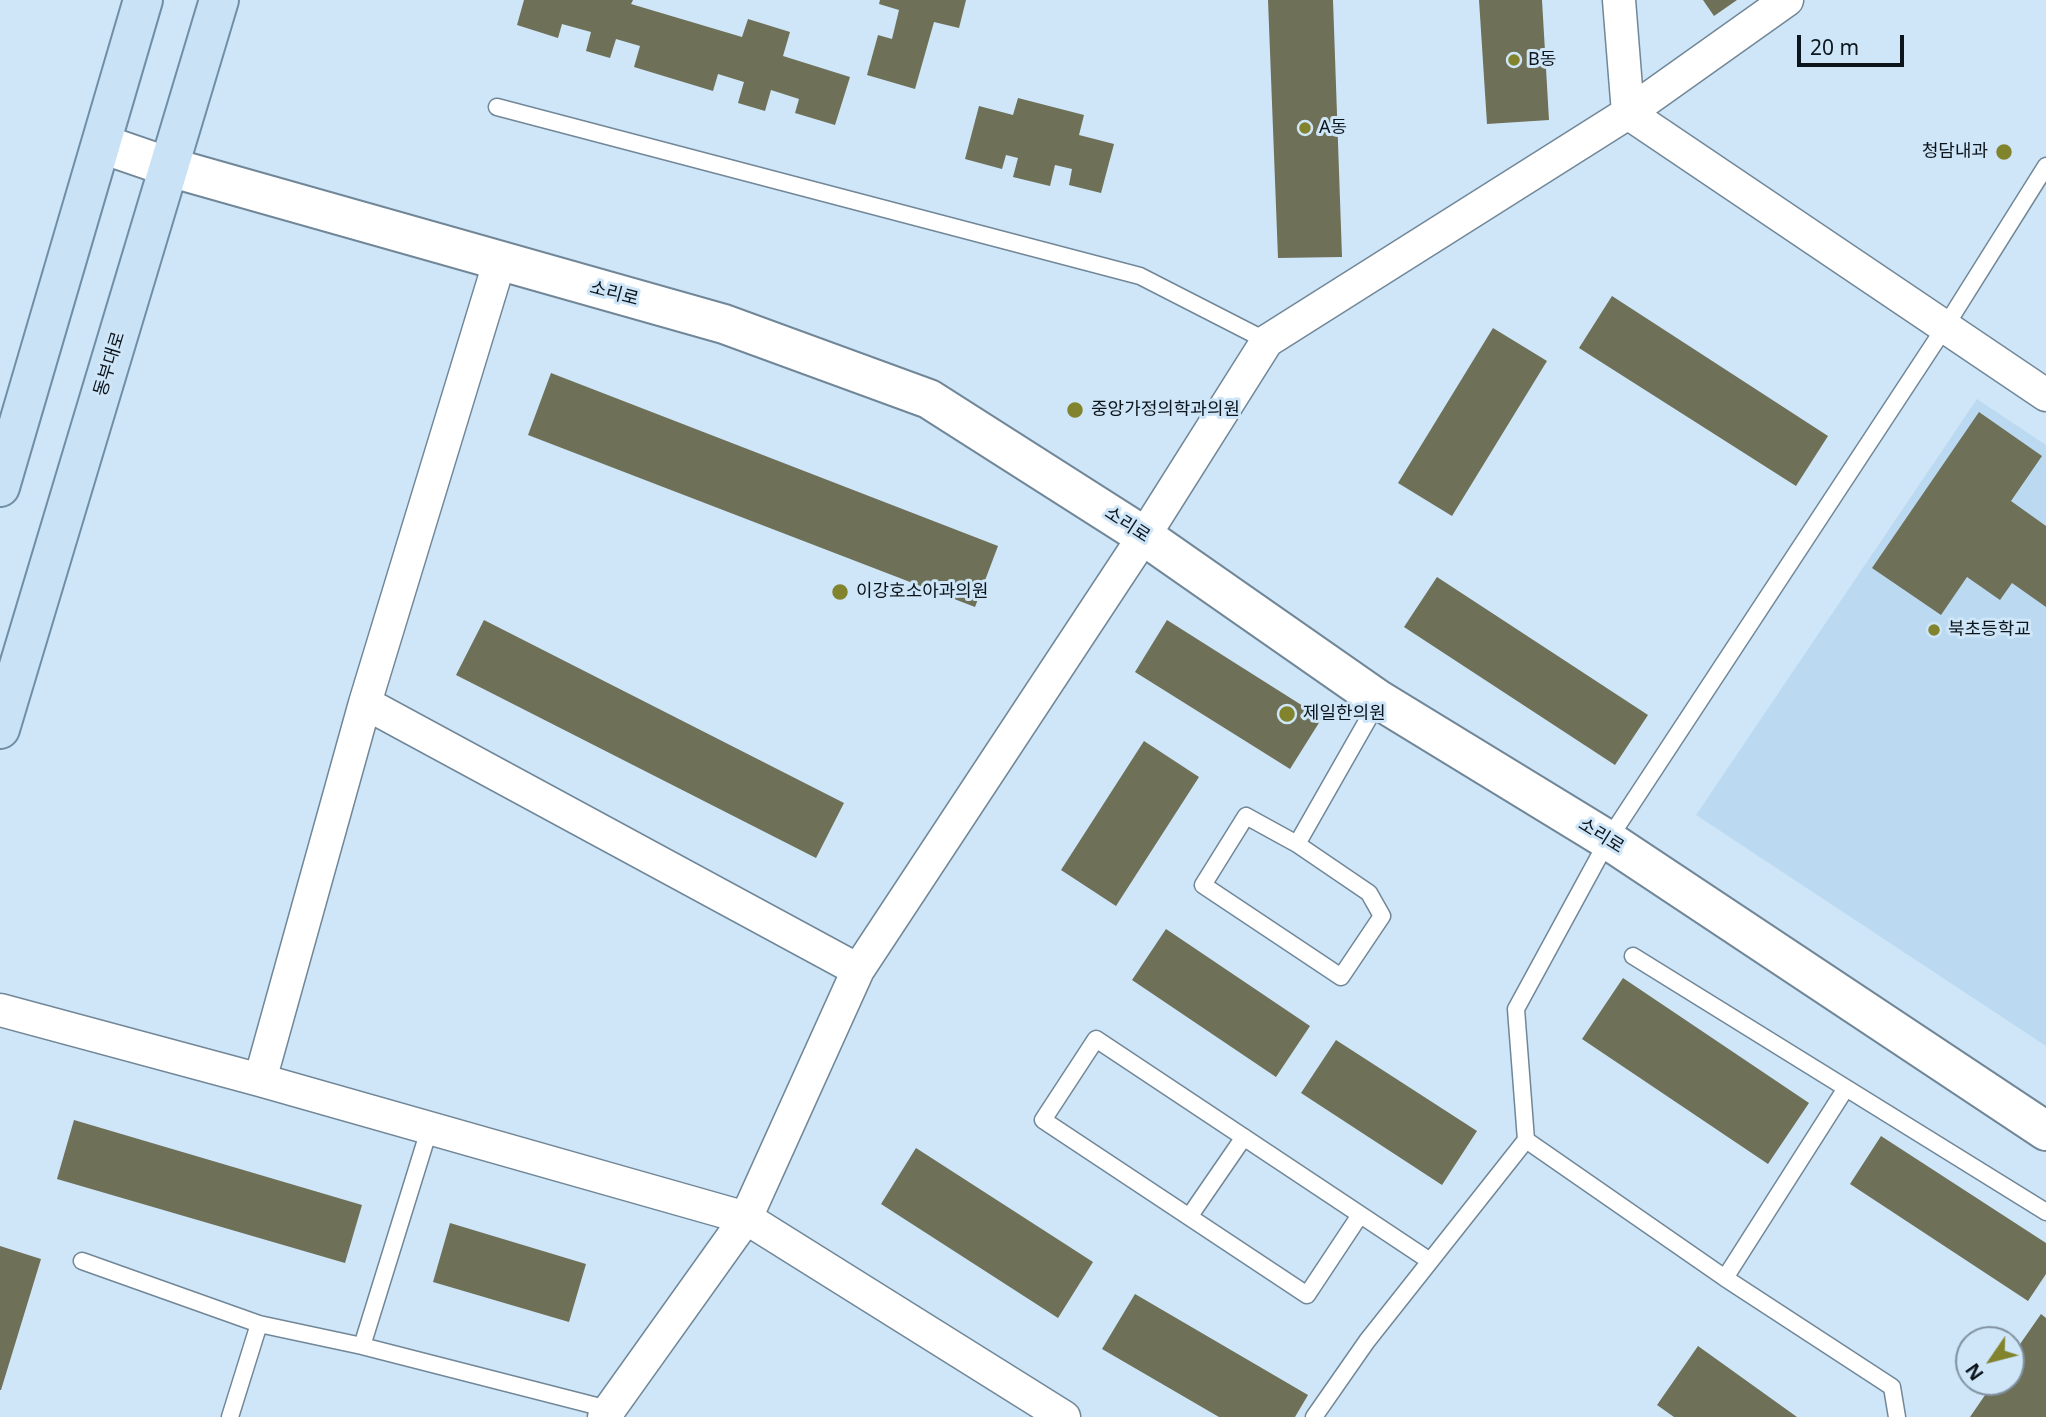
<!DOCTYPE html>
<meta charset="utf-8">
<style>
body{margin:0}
#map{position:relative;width:2046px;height:1417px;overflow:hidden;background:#cee6f8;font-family:"Noto Sans",sans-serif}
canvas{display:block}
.north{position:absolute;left:1955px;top:1326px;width:70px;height:70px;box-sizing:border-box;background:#cee6f8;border:2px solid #8192a0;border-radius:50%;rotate:235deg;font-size:19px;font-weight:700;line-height:28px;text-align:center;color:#0d151c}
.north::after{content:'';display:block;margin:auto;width:24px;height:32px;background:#81832d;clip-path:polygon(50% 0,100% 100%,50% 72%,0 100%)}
.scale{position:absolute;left:1797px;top:35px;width:107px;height:32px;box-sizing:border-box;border:4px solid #0d151c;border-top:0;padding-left:9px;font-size:21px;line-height:24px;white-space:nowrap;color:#0d151c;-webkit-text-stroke:5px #cee6f8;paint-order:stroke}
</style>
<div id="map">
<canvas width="2046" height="1417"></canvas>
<div class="north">N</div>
<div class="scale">20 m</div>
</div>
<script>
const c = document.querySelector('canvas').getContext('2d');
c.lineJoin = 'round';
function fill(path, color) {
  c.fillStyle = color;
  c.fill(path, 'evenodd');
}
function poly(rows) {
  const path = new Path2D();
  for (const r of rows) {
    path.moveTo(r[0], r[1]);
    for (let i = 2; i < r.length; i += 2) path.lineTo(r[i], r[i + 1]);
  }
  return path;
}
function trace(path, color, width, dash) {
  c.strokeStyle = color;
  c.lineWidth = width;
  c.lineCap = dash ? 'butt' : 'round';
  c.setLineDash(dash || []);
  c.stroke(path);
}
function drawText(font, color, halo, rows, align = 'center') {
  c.font = font + ' "Noto Sans","Noto Sans KR",sans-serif';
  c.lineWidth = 6;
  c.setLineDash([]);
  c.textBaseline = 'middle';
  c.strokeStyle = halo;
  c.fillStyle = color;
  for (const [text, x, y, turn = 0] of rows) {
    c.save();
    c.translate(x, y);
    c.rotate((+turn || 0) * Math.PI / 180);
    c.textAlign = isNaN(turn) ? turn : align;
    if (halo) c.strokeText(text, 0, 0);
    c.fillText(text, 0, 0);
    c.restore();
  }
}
fill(poly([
 [1977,399,2046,445,2046,1046,1696,815]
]), '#bbd9f1');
fill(poly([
 [524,0,633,0,631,4,742,37,748,19,790,32,783,56,850,77,835,125,795,113,799,99,771,90,765,111,738,103,744,82,718,74,713,91,634,67,640,46,616,39,610,58,586,51,591,32,562,24,558,38,517,25],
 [880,0,966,0,959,28,934,22,915,89,867,75,878,35,892,39,899,10,879,4],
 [1268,0,1333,0,1342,257,1278,258],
 [1479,0,1542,0,1549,120,1487,124],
 [1703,0,1737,0,1714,16],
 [1018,98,1084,115,1079,135,1114,144,1101,193,1069,185,1072,169,1055,165,1050,186,1013,177,1018,158,1006,155,1002,169,965,159,979,106,1013,115],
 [1612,296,1828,436,1796,486,1579,348],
 [1493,328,1547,361,1452,516,1398,483],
 [551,373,998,546,975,607,528,435],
 [1979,412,2042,456,2011,501,2046,526,2046,607,2012,583,2000,600,1967,577,1941,615,1872,568],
 [1437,577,1648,715,1615,765,1404,627],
 [484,620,844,803,816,858,456,675],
 [1167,620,1322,718,1290,769,1135,672],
 [1144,741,1199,777,1116,906,1061,870],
 [1166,929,1310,1026,1276,1077,1132,980],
 [1623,978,1809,1103,1768,1164,1582,1039],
 [1336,1040,1477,1131,1442,1185,1301,1093],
 [74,1120,362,1205,345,1263,57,1179],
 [1881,1136,2046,1243,2046,1274,2028,1301,1850,1184],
 [916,1148,1093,1262,1058,1318,881,1204],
 [450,1223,586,1264,569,1322,433,1282],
 [0,1246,41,1259,1,1390,0,1390],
 [1135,1294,1308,1395,1295,1417,1219,1417,1102,1349],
 [2041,1314,2046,1318,2046,1417,1970,1417,1994,1382,2011,1382,2011,1357],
 [1698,1346,1797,1417,1674,1417,1657,1405]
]), '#6e7058');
const service = poly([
 [497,107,1140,276,1267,341],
 [1246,816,1297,844,1369,893,1382,916,1341,977,1203,885,1246,816],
 [1297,844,1379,700],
 [1633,956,2046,1212],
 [429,1130,362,1346,612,1410],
 [1526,1140,1725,1278,1892,1387,1897,1417],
 [1360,1215,1307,1295,1043,1120,1096,1039,1430,1261],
 [1189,1217,1244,1137],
 [82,1261,259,1324,362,1346],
 [1725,1278,1846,1088],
 [230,1417,259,1324],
 [1314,1417,1367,1341,1526,1140,1516,1009,1608,840,1945,327,2046,166]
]);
const minor = poly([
 [1619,0,1628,113,2046,395],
 [365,703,858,970],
 [0,1010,260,1080,746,1218,1064,1417],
 [260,1080,365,703,499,263],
 [604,1417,746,1218,858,970,1144,536,1267,341,1628,113,1787,0]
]);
const tertiary = poly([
 [102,144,169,167,724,324,929,399,1144,536,1379,700,1608,840,2046,1131]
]);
const primary = poly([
 [0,487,143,0],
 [0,729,219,0]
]);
trace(service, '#718798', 19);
trace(minor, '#718798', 35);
trace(tertiary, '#718798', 42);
trace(primary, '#708ea6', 42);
trace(service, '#fff', 16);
trace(minor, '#fff', 32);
trace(tertiary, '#fff', 38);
trace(primary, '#c9e2f6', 38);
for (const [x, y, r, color] of [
 [1514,60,7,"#81832d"],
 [1305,128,7,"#81832d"],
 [2004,152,9,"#81832d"],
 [1075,410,9,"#81832d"],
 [840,592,9,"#81832d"],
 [1934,630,7,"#81832d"],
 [1287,714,9,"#81832d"]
]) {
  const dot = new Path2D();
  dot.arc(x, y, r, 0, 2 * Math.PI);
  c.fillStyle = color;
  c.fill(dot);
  trace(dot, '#cee6f8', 2.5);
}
drawText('18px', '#0d151c', '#cee6f8', [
 ["B동",1528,60],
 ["A동",1319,128],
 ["청담내과",1988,152,"right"],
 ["중앙가정의학과의원",1091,410],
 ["이강호소아과의원",856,592],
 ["북초등학교",1948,630],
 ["제일한의원",1303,714]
], 'left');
drawText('18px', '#0d151c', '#cee6f8', [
 ["소리로",614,294,15],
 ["동부대로",110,364,-73],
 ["소리로",1127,525,33],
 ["소리로",1601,836,32]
]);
</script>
